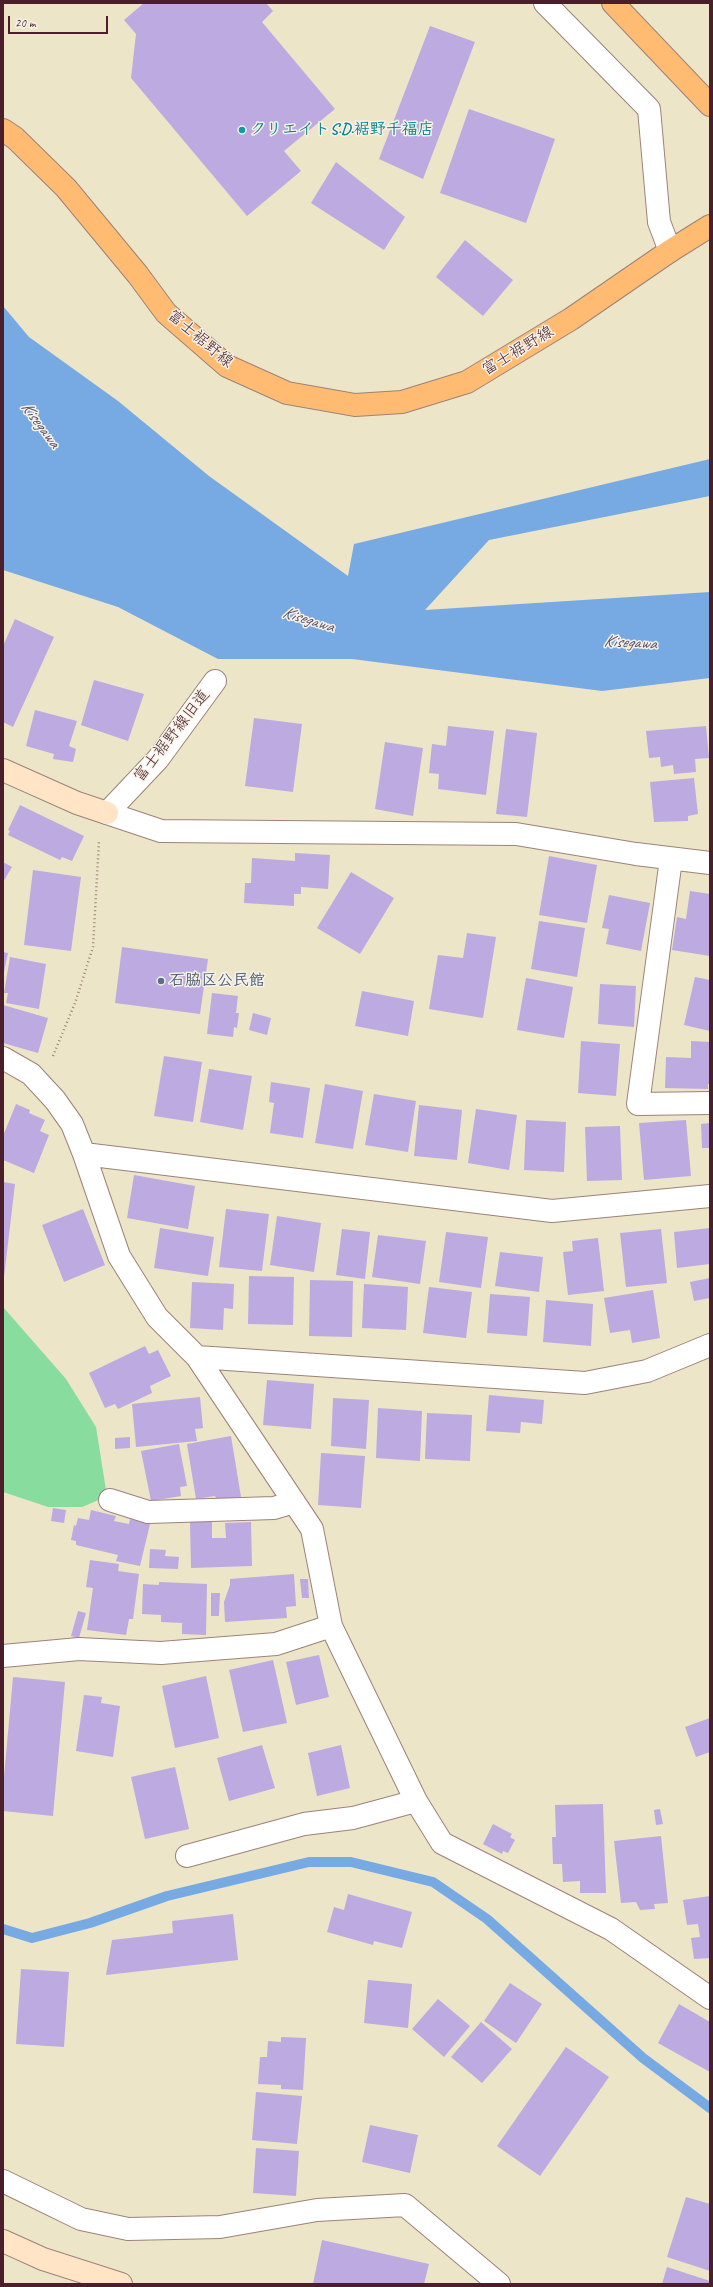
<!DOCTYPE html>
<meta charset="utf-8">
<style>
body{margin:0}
#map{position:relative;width:713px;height:2287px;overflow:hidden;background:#ede5c8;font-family:Caveat,sans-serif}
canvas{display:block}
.frame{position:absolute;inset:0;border:4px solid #4a1f2b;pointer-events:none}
.scale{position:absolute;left:8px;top:16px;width:100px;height:18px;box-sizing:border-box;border:2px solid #4a1f2b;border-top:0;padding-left:5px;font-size:12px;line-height:14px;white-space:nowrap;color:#4a1f2b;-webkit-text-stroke:3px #f7f3e8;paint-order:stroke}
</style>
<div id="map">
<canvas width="713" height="2287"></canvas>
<div class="frame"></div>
<div class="scale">20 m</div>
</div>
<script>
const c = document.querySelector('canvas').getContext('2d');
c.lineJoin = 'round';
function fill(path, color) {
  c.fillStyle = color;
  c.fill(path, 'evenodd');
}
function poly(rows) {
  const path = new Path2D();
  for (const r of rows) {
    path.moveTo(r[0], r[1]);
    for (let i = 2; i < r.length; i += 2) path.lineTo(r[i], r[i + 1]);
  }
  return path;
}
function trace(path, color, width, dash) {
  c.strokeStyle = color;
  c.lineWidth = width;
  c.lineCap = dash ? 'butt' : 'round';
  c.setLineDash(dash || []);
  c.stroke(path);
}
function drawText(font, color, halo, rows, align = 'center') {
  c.font = font + ' Caveat,"Klee One",sans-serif';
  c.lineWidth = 3;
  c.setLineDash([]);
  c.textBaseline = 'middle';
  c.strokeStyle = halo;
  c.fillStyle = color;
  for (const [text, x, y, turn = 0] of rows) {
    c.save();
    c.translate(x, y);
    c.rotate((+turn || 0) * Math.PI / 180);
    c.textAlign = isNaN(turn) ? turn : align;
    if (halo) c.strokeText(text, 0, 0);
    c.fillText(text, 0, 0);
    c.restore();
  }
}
fill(poly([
 [3,1307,66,1379,96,1427,106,1490,101,1499,82,1507,48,1507,3,1492]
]), '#88dc9e');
fill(poly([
 [3,306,29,337,118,401,209,476,348,576,354,544,710,459,710,496,489,540,425,610,710,592,710,678,602,691,352,659,218,659,118,607,3,570]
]), '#77a9e3');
trace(poly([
 [3,1929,32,1938,90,1923,167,1896,309,1862,351,1862,433,1882,487,1919,643,2058,710,2108]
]), '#77a9e3', 10);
fill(poly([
 [144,3,266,3,273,11,262,22,335,109,284,151,301,171,247,216,131,78,136,34,124,20],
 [430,26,475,42,423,179,379,159],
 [469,109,555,139,526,223,440,193],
 [336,162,405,217,384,250,311,203],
 [465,240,513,280,483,316,436,277],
 [15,619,54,637,13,727,3,722,3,646],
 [94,680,144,694,128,741,81,725],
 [35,710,77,721,69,746,76,749,73,762,53,759,54,754,26,746],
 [254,718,302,724,293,792,245,786],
 [448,726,494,731,486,795,438,789,439,774,429,773,432,744,446,746],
 [706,726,709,758,695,759,696,772,674,774,673,765,661,767,660,757,649,758,646,731],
 [506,729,537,733,527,817,496,814],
 [385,742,423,748,413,816,375,809],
 [694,778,698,814,688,816,688,821,654,822,650,782],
 [20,805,84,836,72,861,62,857,60,860,8,835,10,831,8,830],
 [295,853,330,855,328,889,301,887,301,894,294,894,294,906,244,903,245,883,251,883,252,858,295,861],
 [549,856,597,865,587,923,539,915],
 [3,862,12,867,3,882],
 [33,870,81,877,71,951,24,945],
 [351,872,394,898,360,954,317,928],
 [690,891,710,894,710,956,672,950,677,917,686,919],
 [609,895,650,903,641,951,606,944,609,929,602,928],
 [539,921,585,928,577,977,531,969],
 [467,933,496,937,483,1018,429,1009,438,955,463,958],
 [122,947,208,959,200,1014,115,1003],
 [3,952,8,953,4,972,3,972],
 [10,957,46,964,39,1009,6,1003,8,993,4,993],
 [695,977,710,980,710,1031,684,1025],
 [526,978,573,987,564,1038,517,1030],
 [600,984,636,986,634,1027,598,1024],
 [362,991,414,1001,408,1036,355,1026],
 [212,993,238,996,236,1013,239,1013,237,1028,234,1027,233,1037,207,1034],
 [3,1005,48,1018,38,1053,3,1043],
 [253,1013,271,1018,267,1035,249,1030],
 [581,1041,620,1044,616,1096,578,1093],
 [691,1041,710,1042,710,1084,708,1084,708,1089,665,1088,666,1057,691,1058],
 [164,1056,202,1062,193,1122,154,1116],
 [209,1069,252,1076,243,1130,200,1122],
 [271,1082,310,1088,303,1138,270,1133,274,1103,269,1102],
 [325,1084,363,1091,353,1149,315,1143],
 [374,1094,416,1101,408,1152,365,1145],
 [16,1104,30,1110,29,1113,45,1120,40,1131,49,1135,34,1173,3,1160,3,1136],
 [419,1105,462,1110,457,1160,414,1156],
 [476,1109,517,1115,509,1170,468,1163],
 [526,1120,566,1122,564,1172,524,1170],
 [686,1120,691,1176,644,1180,639,1123],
 [710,1123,710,1148,702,1148,701,1124],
 [620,1126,622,1180,587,1181,585,1127],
 [134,1175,195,1186,188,1229,127,1218],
 [3,1182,15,1184,4,1277,3,1277],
 [83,1209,105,1265,64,1282,42,1225],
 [226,1209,269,1214,262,1271,219,1267],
 [277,1216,321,1223,314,1272,270,1265],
 [160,1228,214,1237,208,1276,154,1268],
 [710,1228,710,1264,677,1268,674,1232],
 [342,1229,370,1232,365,1279,336,1275],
 [661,1229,667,1283,626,1287,620,1233],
 [446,1232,488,1237,481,1288,439,1282],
 [378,1235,426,1241,420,1284,372,1277],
 [598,1238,604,1291,568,1295,563,1252,573,1251,572,1241],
 [500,1252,543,1257,539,1292,495,1286],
 [249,1276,294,1277,293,1325,248,1324],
 [710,1278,710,1298,694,1301,690,1282],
 [310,1280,353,1281,352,1337,309,1336],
 [192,1282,234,1284,233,1309,224,1308,223,1330,190,1328],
 [364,1284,408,1287,406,1330,362,1328],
 [429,1287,472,1292,466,1338,423,1333],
 [653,1290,660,1338,632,1343,630,1330,610,1333,604,1298],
 [490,1294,530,1297,527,1336,487,1333],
 [546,1300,593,1304,591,1346,543,1342],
 [145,1346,149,1354,158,1350,171,1376,150,1386,152,1393,118,1409,115,1404,105,1408,89,1373],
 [267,1380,314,1384,311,1429,263,1425],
 [489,1395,544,1400,542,1424,521,1422,520,1433,486,1431],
 [200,1397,203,1428,195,1429,197,1441,136,1447,132,1404],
 [333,1398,369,1400,366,1449,331,1446],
 [378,1408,422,1411,420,1461,376,1458],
 [427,1413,472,1415,470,1461,425,1459],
 [231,1436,241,1497,217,1502,215,1496,196,1499,187,1444],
 [130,1437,130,1448,115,1449,115,1438],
 [179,1444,187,1486,180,1487,181,1496,151,1501,141,1451],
 [321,1453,365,1456,361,1508,318,1505],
 [53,1508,66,1510,64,1523,51,1521],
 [91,1510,116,1516,114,1521,129,1524,130,1519,150,1524,140,1566,116,1561,118,1555,76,1545,76,1541,71,1540,74,1525,76,1526,78,1518,89,1520],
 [190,1522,212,1522,212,1538,226,1538,225,1523,251,1522,252,1566,191,1568],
 [150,1549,166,1550,165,1556,179,1557,178,1569,149,1568],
 [90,1560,119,1564,118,1571,139,1574,133,1619,129,1619,126,1635,87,1630,93,1588,86,1587],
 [294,1574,296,1606,286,1607,287,1618,225,1622,224,1602,230,1585,230,1579],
 [300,1579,308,1579,309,1598,302,1598],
 [159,1582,207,1584,206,1635,182,1634,182,1623,161,1622,161,1615,142,1614,143,1584,159,1585],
 [211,1593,220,1593,219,1616,211,1616],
 [78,1611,86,1613,79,1638,71,1636],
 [319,1655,329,1697,296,1705,286,1662],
 [273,1660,287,1723,243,1732,229,1670],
 [206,1676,219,1738,175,1748,162,1686],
 [13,1677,65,1682,53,1816,3,1811,3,1788],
 [84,1695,102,1697,101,1703,120,1706,113,1757,76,1751],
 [710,1718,710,1752,696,1757,685,1727],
 [262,1745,275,1788,229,1801,217,1758],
 [341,1745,350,1788,317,1796,308,1753],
 [175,1767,189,1829,145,1839,131,1777],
 [603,1804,606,1893,580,1893,580,1881,563,1882,562,1864,553,1864,552,1837,556,1837,555,1805],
 [660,1809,663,1824,656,1825,654,1810],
 [493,1824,512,1834,510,1837,515,1840,508,1853,503,1851,502,1854,483,1844],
 [661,1836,668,1903,654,1904,655,1909,640,1910,636,1902,621,1903,614,1841],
 [348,1894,412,1912,402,1948,374,1941,373,1945,327,1932,334,1907,344,1910],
 [710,1896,710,1958,694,1959,691,1938,700,1937,698,1924,687,1925,683,1900],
 [233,1914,238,1960,106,1975,112,1940,173,1933,172,1921],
 [21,1969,69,1972,64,2047,16,2044],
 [368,1980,412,1984,408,2028,364,2023],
 [510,1983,542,2004,516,2043,484,2021],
 [438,1999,470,2026,444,2057,412,2029],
 [679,2004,710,2022,710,2072,658,2043],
 [481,2022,512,2049,482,2083,451,2057],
 [281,2037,306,2038,303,2090,281,2089,281,2085,258,2084,260,2057,267,2057,268,2041,281,2042],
 [566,2047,609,2077,540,2176,497,2146],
 [256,2092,302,2096,297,2144,252,2140],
 [370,2125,418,2135,410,2173,362,2162],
 [256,2148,299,2151,296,2196,253,2193],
 [686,2197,710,2204,710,2271,667,2257],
 [322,2240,429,2264,424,2284,313,2284],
 [667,2267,710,2281,710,2284,662,2284]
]), '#bdaae1');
const street = poly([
 [545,3,649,109,659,222,670,251],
 [215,681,158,759,107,813,161,831,516,834,636,854,710,863],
 [671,859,638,1104,710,1103],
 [3,1058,31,1074,55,1100,72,1124,84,1154,119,1256,157,1317,197,1357,312,1529,331,1626,416,1801,442,1843,611,1929,710,1998],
 [84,1154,552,1211,710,1196],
 [197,1357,585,1383,647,1371,710,1345],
 [110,1500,148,1512,274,1508,294,1502],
 [3,1656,79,1649,161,1653,276,1644,331,1626],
 [187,1856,304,1824,353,1818,416,1801],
 [3,2181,81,2219,128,2229,220,2227,317,2210,405,2205,499,2284]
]);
const secondary = poly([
 [3,770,77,803,107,813],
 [3,2241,43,2259,121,2284]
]);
const primary = poly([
 [3,130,15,138,66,188,138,275,166,313,227,366,287,393,355,405,402,402,467,382,571,319,670,251,710,226]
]);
const highway = poly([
 [613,3,710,105]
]);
trace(street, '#9c827a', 24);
trace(secondary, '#9c827a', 24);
trace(primary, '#9c827a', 24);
trace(highway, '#9c827a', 24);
trace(poly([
 [53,1056,75,1003,93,947,99,841]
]), '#9c827a', 2.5, [1, 3]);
trace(street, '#fff', 22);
trace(secondary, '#ffe4c6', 22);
trace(primary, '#febb71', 22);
trace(highway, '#febb71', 22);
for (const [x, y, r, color] of [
 [242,130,4,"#0f9aa8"],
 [161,981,4,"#5c6f8a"]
]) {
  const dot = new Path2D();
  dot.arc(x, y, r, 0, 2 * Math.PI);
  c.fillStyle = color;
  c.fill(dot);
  trace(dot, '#f7f3e8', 1.5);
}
drawText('bold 16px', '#0d838f', '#f7f3e8', [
 ["クリエイトS.D.裾野千福店",250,130]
], 'left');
drawText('16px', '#4a1f2b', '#f7f3e8', [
 ["富士裾野線",200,339,40],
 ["富士裾野線",518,351,-31],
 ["富士裾野線旧道",172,736,-52]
]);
drawText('bold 16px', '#4e5e75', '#f7f3e8', [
 ["石脇区公民館",169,981]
], 'left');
drawText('italic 17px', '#5a4f6b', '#f7f3e8', [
 ["Kisegawa",40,425,53],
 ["Kisegawa",308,620,17],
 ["Kisegawa",630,643,3]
]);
</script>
